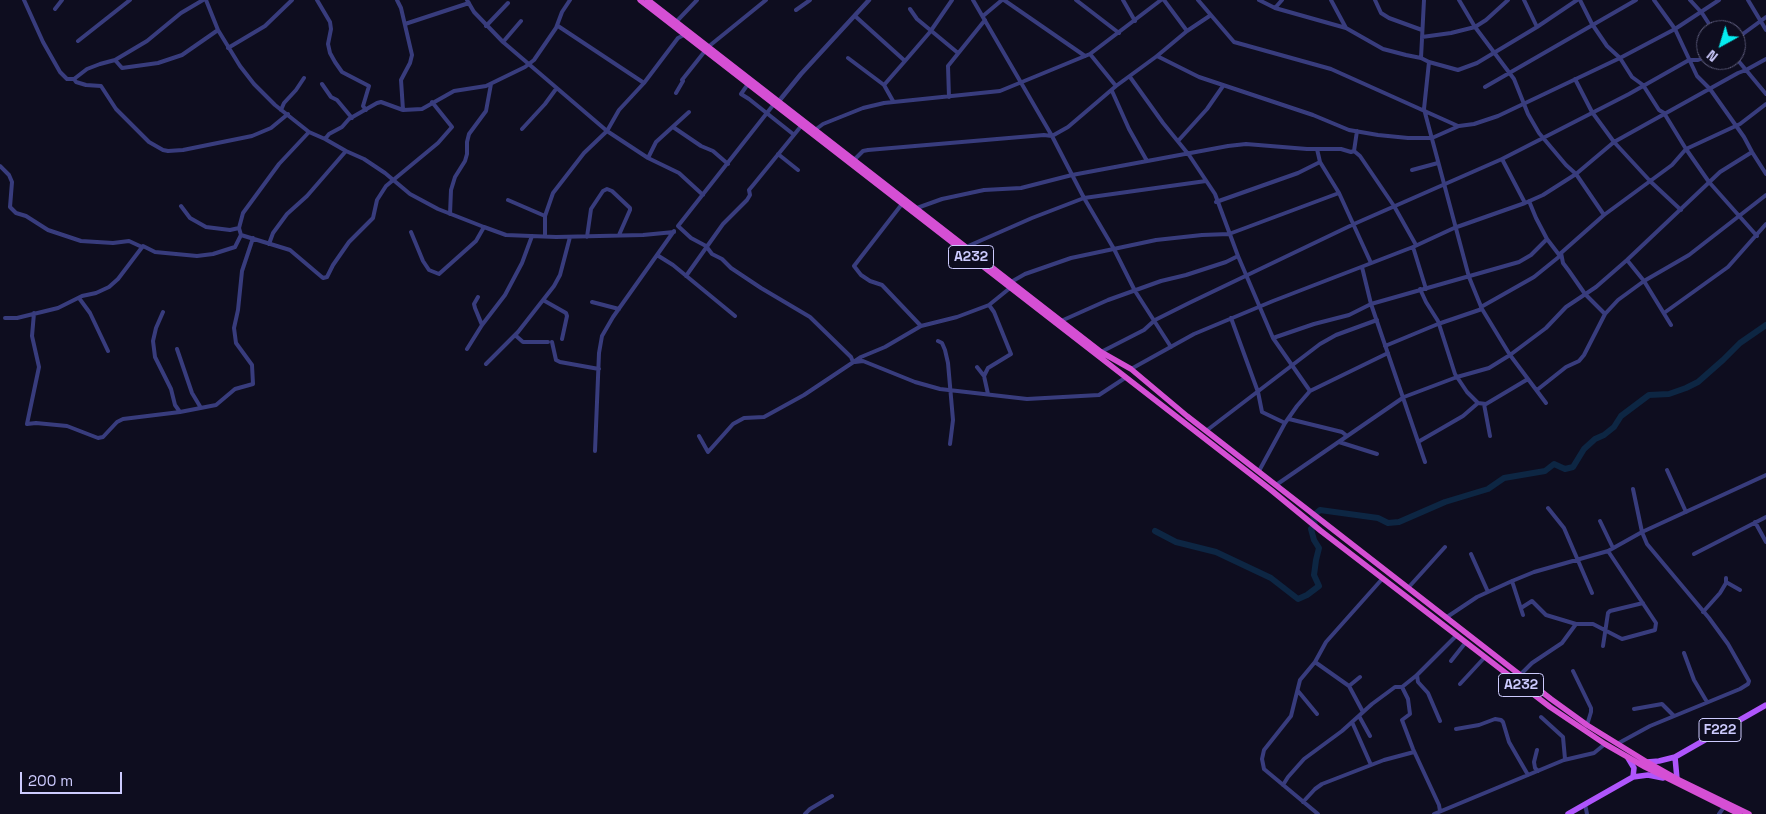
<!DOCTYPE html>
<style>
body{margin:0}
#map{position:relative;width:1766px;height:814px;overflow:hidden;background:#0e0d1f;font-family:"Space Grotesk",sans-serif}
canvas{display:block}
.north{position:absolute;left:1696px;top:20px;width:50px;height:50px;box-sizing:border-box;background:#0e0d1f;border:1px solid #5a5978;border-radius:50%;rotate:219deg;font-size:14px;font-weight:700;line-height:20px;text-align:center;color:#cdcbfe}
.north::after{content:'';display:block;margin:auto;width:18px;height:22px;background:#05edf0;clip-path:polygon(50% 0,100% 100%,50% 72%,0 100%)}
.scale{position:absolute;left:20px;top:772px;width:102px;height:22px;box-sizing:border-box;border:2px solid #cdcbfe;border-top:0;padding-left:6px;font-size:15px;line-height:18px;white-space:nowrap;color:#cdcbfe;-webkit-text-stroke:4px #0e0d1f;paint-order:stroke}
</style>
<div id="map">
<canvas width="1766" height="814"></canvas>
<div class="north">N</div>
<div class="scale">200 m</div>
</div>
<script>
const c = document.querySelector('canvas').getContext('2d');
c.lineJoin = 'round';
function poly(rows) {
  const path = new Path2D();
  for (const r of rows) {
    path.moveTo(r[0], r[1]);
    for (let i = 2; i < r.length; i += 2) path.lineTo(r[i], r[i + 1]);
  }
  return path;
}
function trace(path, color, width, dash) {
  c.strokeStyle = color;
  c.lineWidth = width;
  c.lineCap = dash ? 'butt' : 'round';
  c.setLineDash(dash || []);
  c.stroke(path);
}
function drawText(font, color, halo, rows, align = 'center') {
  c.font = font + ' "Space Grotesk",sans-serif';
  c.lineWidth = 4.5;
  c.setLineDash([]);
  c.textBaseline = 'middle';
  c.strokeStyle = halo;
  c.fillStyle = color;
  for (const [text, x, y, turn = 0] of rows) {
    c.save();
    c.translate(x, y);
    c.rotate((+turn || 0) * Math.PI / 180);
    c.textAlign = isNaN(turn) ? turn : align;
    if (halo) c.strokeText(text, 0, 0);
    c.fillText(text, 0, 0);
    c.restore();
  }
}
trace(poly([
 [1155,531,1176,542,1216,552,1271,578,1298,599,1307,595,1319,586,1314,575,1316,560,1319,548,1314,540,1311,529,1315,526,1313,516,1320,510,1378,518,1388,523,1399,522,1445,502,1488,489,1504,478,1545,471,1554,464,1565,469,1573,467,1584,449,1595,439,1604,435,1614,427,1621,416,1649,395,1669,394,1686,388,1698,382,1723,360,1740,343,1766,325]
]), '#0d2643', 6);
trace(poly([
 [24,0,43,42,60,72,67,79,74,79,76,82,86,85,101,86,116,109,149,142,163,150,168,151,183,150,252,136,271,128,288,114],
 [206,0,218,30,240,66,254,84,275,105,309,132,325,139,346,151,364,159,385,173,410,194,438,209,484,227],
 [317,0,330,22,331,29,328,44,330,53,335,62,342,72,369,86,363,106,366,110],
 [397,0,401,8,412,55,410,63,401,80,403,110],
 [467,0,474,12,503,42,607,131,648,158,679,173,703,195],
 [973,0,1052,136,1084,198,1114,249,1135,291,1171,347],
 [1004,0,1085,56],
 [1076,0,1119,33],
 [1123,0,1135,21],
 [1164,0,1187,31],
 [1198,0,1234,42,1331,69,1458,126],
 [1259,0,1275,8,1346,28,1383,49,1406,55,1421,58,1429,62,1458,70,1477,63,1537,27,1577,0],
 [1331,0,1346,28],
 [1375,0,1381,13,1389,18,1422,30],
 [1459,0,1475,27,1514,79,1528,114,1539,133,1566,165,1576,174,1604,215],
 [1524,0,1537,27],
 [1580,0,1592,24,1607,46,1620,58,1632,77,1643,85,1659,110,1664,113,1686,149,1709,182,1757,236],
 [1654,0,1675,29,1697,76,1710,89,1744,137,1752,152,1766,174],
 [1690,0,1702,13,1713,30],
 [1748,0,1766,30],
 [1275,8,1282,0],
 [55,9,62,0],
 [910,9,917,19,958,53],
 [796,10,810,0],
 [855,16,905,61,930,32,952,0],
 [983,16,1002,0],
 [676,22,697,0],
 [405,24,469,3],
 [486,26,508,3],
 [558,26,644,83],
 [1422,37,1451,33,1475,27,1486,20,1508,0],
 [1736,39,1766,17],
 [78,41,130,0],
 [503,42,521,21],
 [708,47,766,0],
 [228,48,265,26,292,0],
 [1090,54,1116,86],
 [1157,56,1199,77,1313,115,1349,130,1378,135,1408,138,1432,138,1459,126,1474,124,1498,116,1620,58,1675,29,1719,0],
 [848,58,884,85,893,101],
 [1421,58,1424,0],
 [1736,58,1766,94],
 [115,60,122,68,158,63,182,55,218,30],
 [1429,62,1424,109,1469,277,1482,309,1510,355,1546,403],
 [1130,77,1163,123,1189,155,1215,194,1238,256,1273,338,1310,391],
 [74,79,87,69,100,64,115,60,147,41,181,13,203,0],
 [1575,79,1592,112,1614,142,1651,182,1681,210],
 [682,80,705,51],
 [322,84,331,97,337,100,352,118],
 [748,84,741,94,749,99,793,134],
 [884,85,905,61],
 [1485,87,1636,0],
 [1112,91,1129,129,1147,161],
 [676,93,683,81],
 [949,97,948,66,985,20],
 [774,104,678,226,691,238,706,246,712,254,722,259,731,268,761,288,810,317,851,357,853,362],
 [281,110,284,103,296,90,304,78],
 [673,127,701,146,713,151,728,164],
 [522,129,545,104,556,89],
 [815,130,823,124,863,108,884,103,1000,91,1090,54,1161,0],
 [325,139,329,134,342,127,349,119,377,103,381,102,403,110,422,109,454,91,486,86,525,67,534,60,556,28,562,12,570,0],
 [1178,141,1207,109,1223,86],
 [1317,149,1320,162,1339,193,1371,263],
 [1354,151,1357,131],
 [778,154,798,170],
 [648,158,656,142,689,112],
 [1502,159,1525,203],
 [854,160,863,151,868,150,1044,135,1052,136,1068,127,1116,86,1157,56,1187,31,1211,15],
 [0,166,9,175,12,182,10,207,16,213,26,216,48,230,81,241,113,243,129,241,142,247],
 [1412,170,1438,163],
 [508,200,545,216],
 [1529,201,1536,218,1547,239,1560,256],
 [1216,202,1298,173,1320,162],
 [902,204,854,266,861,275,870,281,882,285,921,326],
 [181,206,190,218,206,227,230,230,239,228],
 [917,208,942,199,984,190,1021,188,1072,175,1228,146,1246,144,1307,149,1341,149,1351,152,1354,151,1360,156,1394,206,1416,245],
 [450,214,451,190,455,177,465,161,467,154,467,142,469,134,486,111,491,84],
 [411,232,423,261,429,270,439,274,476,241,484,227,506,235,556,237,643,235,674,232],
 [241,235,290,250,323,278,327,277,333,265,349,242,373,218,377,200,386,186,438,143,452,127,432,102],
 [545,236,545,216,553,193,584,153,607,131,619,110,644,83,678,38,684,35],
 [587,237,591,209,603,191,607,189,612,191,630,208,630,210,619,235],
 [269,244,273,233,287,214,307,196,346,151],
 [966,247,1032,218,1084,198,1206,181],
 [1413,247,1426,289],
 [1561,253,1563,263,1569,271,1585,294,1605,314],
 [657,255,673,265,735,316],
 [1627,260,1644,281,1671,325],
 [1362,267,1371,304,1425,462],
 [686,276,723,224,747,200,750,195,749,190,754,184,802,125],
 [1011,282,1025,274,1071,258,1156,240,1202,235,1229,234,1339,193],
 [1420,289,1426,302,1438,321,1455,374,1467,392,1478,403,1486,404,1528,379],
 [478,297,474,304,475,308,482,325],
 [79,298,90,313,108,351],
 [543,300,566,313,567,316,562,339],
 [592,302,619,309],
 [1481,307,1534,277,1560,256,1561,253,1604,215,1672,165,1686,149,1740,124,1766,104],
 [163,312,156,328,153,341,155,357,171,389,175,405,180,412,216,405,235,389,253,384,252,365,236,343,234,328,238,310,242,271,253,238],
 [34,313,32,336,39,367,27,424,36,423,67,426,98,438,103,437,117,422,123,419,180,412],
 [1664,313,1728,267,1766,224],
 [5,318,17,318,58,308,82,296,96,293,109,287,118,279,143,246,155,252,197,256,213,254,235,247,241,235,239,228,243,213,279,164,309,132],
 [1231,318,1258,392,1262,412,1285,423],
 [1061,321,1108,300,1161,281,1186,275,1226,262,1238,256],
 [515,335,523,342,548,342],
 [1273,338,1314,324,1349,315,1371,304,1519,262,1531,255,1547,239],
 [938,341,942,343,945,350,948,363,953,420,950,444],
 [552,342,556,360,560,362,599,369],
 [1385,346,1438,324,1482,309],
 [177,349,192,393,201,408],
 [467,349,482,325,505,295,522,263,532,236],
 [1101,352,1144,330,1155,320,1189,303,1354,224,1502,159,1629,94,1689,60,1698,60,1706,57],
 [855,362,863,361,915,382,940,389,1027,399,1099,395,1125,378],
 [486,364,518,332,554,286,560,275,570,237],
 [977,367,984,376,988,394],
 [1131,369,1194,334,1273,301,1413,247,1454,228,1525,203,1543,195,1576,174,1614,142,1738,73,1746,70,1766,59],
 [984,376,988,368,1011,354,994,312,989,305],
 [1537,390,1566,367,1579,361,1584,355,1605,314,1618,300,1644,281,1689,255,1766,195],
 [1484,404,1490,436],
 [1289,419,1342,432,1347,436],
 [1206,431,1320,344,1336,335,1377,320],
 [699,436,708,452,733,424,744,418,764,417,804,395,861,357,885,347,921,326,957,317,989,305,1010,288],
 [1339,442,1377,454],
 [1418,442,1463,416,1478,403],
 [595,451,599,353,602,336,613,317,674,231],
 [1667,470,1686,512],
 [1259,471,1285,423,1297,406,1310,391,1388,353],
 [1276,485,1404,397,1457,377,1489,368,1510,355,1546,328,1566,307,1596,287,1627,260,1720,172,1752,152],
 [1548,508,1564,528,1592,593],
 [1600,521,1613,548],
 [1755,522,1766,542],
 [1471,554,1488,592],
 [1694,554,1766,517],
 [1512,581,1523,615],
 [1726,582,1740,590],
 [1408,588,1445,547],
 [1521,608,1532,601,1546,615,1576,624],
 [1703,612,1720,593,1726,583,1726,578],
 [1447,617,1477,597,1512,581,1534,572,1608,551,1642,532,1766,475],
 [1603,646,1608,613,1610,611,1643,603],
 [1684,653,1694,680,1707,702],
 [1451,661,1466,642],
 [1315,662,1349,686,1363,712],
 [1573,671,1591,708,1591,712,1587,725],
 [1417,675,1418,682,1428,693,1440,721],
 [1520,675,1532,663,1562,643,1576,624,1593,624,1622,639,1655,630,1656,623,1608,551],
 [1460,684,1485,657],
 [1349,686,1360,677],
 [1402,687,1408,699,1410,714,1402,720,1413,749,1439,805,1440,811],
 [1298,691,1317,714],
 [1634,709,1662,704,1674,716],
 [1359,716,1370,736],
 [1541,717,1563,737,1565,759,1564,760],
 [1352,722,1371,765],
 [1456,729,1479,725,1495,719,1501,720,1503,722,1509,742,1528,775],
 [1617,744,1650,726,1740,689,1748,684,1749,681,1728,644,1709,618,1647,544,1642,532,1633,489],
 [1537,750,1534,762,1535,768,1538,771],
 [1283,785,1288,777,1304,759,1342,731,1372,704,1395,687,1402,687,1417,675,1457,635],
 [1303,802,1315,789,1322,784,1384,760,1414,752],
 [1585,804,1587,814],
 [805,814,810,809,832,796],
 [1318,814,1264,769,1262,759,1264,750,1291,716,1300,680,1315,662,1326,642,1383,578],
 [1434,814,1564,760,1594,753,1605,744],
 [1719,814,1724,807]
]), '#383c7d', 4);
trace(poly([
 [779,101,801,74,869,0]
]), '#383c7d', 4.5);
trace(poly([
 [1675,757,1677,779],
 [1628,758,1634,768,1633,777],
 [1647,762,1659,761,1675,757,1766,705],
 [1568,814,1633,777,1648,775,1663,778]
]), '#af55fc', 5.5);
trace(poly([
 [640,0,1271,490,1321,531,1550,707,1605,744,1645,767,1739,814],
 [648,0,1061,321,1101,352,1131,369,1187,416,1551,699,1587,725,1647,762,1677,779,1749,814]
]), '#d54fd4', 5.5);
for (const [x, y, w] of [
 [971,257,45],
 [1521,685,45],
 [1720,730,42]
]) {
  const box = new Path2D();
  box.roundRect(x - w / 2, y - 11.5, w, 23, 4);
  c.fillStyle = '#0e0d1f';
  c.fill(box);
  trace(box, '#cdcbfe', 1);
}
drawText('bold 14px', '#cdcbfe', null, [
 ["A232",971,257],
 ["A232",1521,685],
 ["F222",1720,730]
]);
</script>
